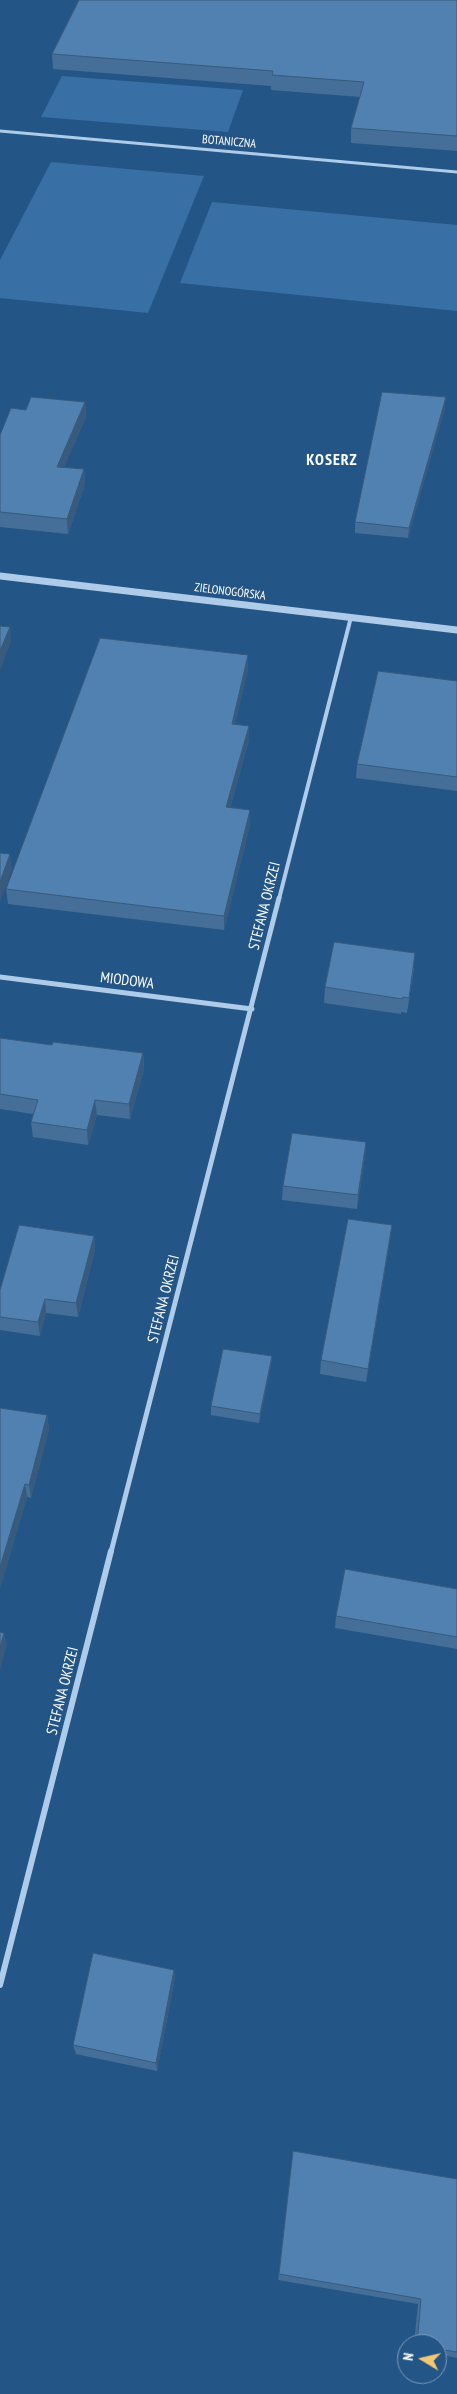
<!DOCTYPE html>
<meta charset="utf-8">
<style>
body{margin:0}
#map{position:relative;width:457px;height:2394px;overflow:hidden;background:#245587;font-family:"PT Sans Narrow",sans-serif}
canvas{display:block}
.north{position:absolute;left:397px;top:2334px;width:50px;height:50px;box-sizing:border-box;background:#245587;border:1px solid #7c99b7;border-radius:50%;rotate:279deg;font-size:14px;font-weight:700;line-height:20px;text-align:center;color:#fff}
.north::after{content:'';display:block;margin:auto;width:18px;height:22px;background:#f4c772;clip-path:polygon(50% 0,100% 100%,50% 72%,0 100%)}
</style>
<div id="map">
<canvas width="457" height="2394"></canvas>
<div class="north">N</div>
</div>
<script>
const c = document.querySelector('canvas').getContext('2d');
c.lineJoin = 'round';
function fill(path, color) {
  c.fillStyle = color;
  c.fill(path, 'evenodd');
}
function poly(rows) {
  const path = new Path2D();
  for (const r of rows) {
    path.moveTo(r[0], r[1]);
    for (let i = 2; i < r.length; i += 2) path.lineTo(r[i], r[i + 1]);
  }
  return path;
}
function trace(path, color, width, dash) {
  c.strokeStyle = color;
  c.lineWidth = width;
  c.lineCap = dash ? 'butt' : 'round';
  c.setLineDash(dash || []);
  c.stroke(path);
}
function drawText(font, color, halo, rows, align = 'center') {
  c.font = font + ' "PT Sans Narrow",sans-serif';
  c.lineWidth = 4.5;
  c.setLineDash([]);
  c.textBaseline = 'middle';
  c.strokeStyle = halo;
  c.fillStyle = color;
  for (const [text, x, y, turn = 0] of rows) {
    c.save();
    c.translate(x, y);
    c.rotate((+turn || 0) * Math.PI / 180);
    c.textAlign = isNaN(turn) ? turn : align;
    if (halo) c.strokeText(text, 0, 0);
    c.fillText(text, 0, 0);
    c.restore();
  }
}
fill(poly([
 [62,76,243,90,228,132,41,117],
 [51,162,204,176,148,313,0,298,0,260],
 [212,202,457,225,457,311,180,283]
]), '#386fa4');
trace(poly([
 [0,131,457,172]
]), '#aecce9', 3);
trace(poly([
 [279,899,351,617]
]), '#aecce9', 4);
trace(poly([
 [0,977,252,1009],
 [111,1552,279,898]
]), '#aecce9', 5);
trace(poly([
 [0,1985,111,1551]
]), '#aecce9', 6);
trace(poly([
 [0,576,457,630]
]), '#aecce9', 7);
fill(poly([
 [457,0,457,151,351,143,351,128,360,97,271,90,271,86,53,69,52,54],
 [85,402,86,417,64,467,84,469,85,484,68,534,0,527,0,435,26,410],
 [445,407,408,538,355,533,355,522],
 [248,669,235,724,249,726,249,740,230,808,250,825,224,930,8,904,6,889],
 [457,681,457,791,356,778,357,764],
 [414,968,407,1013,401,1012,401,1014,324,1003,325,987],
 [0,1038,52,1045,143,1053,144,1069,130,1119,97,1115,88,1145,33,1137,31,1122,33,1114,0,1109],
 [366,1142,365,1156,357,1209,282,1200,283,1186],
 [392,1225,390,1240,366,1382,320,1374,321,1360],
 [94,1236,95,1250,78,1317,46,1313,40,1336,0,1330,0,1290],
 [272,1356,271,1365,259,1423,211,1415,211,1406],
 [0,1408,47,1415,49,1429,31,1498,27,1497,0,1588],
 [457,1589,457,1649,335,1628,336,1616],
 [174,1970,175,1978,157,2071,76,2054,73,2045],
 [293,2151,457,2179,457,2358,437,2354,437,2344,414,2344,418,2304,278,2280]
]), '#456f98');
fill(poly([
 [446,397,445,407,408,538,409,528],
 [85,402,86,417,58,482,57,467],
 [84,469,85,484,68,534,67,519],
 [10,627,11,642,0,671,0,651],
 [248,655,248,669,232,738,232,724],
 [249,726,249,740,226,822,226,807],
 [250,810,250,825,224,930,224,916],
 [10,854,12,870,0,902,0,882],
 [143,1053,144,1069,130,1119,129,1104],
 [95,1100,97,1115,88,1145,87,1130],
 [366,1142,365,1156,357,1209,358,1195],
 [392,1225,390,1240,366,1382,368,1369],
 [94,1236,95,1250,78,1317,76,1303],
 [45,1299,46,1313,40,1336,38,1322],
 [272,1356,271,1365,259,1423,260,1414],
 [47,1415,49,1429,31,1498,29,1485],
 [25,1484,27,1497,0,1588,0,1567],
 [4,1633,7,1645,0,1670,0,1648],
 [174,1970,175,1978,157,2071,156,2063]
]), '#385a7c');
const building = poly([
 [79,0,457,0,457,136,351,128,364,82,272,75,273,71,52,54,79,0],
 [382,392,446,397,409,528,355,522,382,392],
 [31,397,85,402,57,467,84,469,67,519,0,512,0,435,11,408,26,410,31,397],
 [0,626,10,627,0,651,0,626],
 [100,638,248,655,232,724,249,726,226,807,250,810,224,916,6,889,100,638],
 [378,671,457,681,457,777,357,764,378,671],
 [0,853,10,854,0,882,0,853],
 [334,942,415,953,409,998,403,997,402,999,325,987,334,942],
 [0,1038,52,1045,53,1042,143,1053,129,1104,95,1100,87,1130,31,1122,38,1100,0,1094,0,1038],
 [292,1133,366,1142,358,1195,283,1186,292,1133],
 [348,1219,392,1225,368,1369,321,1360,348,1219],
 [19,1225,94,1236,76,1303,45,1299,38,1322,0,1317,0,1290,19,1225],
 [223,1349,272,1356,260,1414,211,1406,223,1349],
 [0,1408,47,1415,29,1485,25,1484,0,1567,0,1408],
 [345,1569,457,1589,457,1637,336,1616,345,1569],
 [0,1632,4,1633,0,1648,0,1632],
 [93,1953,174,1970,156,2063,73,2045,93,1953],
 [293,2151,457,2179,457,2352,437,2349,437,2344,417,2344,421,2299,279,2274,293,2151]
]);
fill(building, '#5081b1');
trace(building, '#385a7c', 1);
drawText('12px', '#fff', '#245587', [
 ["BOTANICZNA",229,142,5],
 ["ZIELONOGÓRSKA",230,592,7]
]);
drawText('15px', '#fff', '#245587', [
 ["STEFANA OKRZEI",265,906,-76],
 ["MIODOWA",127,981,7],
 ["STEFANA OKRZEI",164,1299,-76],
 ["STEFANA OKRZEI",63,1691,-76]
]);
c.letterSpacing = '1px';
drawText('bold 16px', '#fff', '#245587', [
 ["KOSERZ",332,460]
]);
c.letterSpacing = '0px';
</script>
